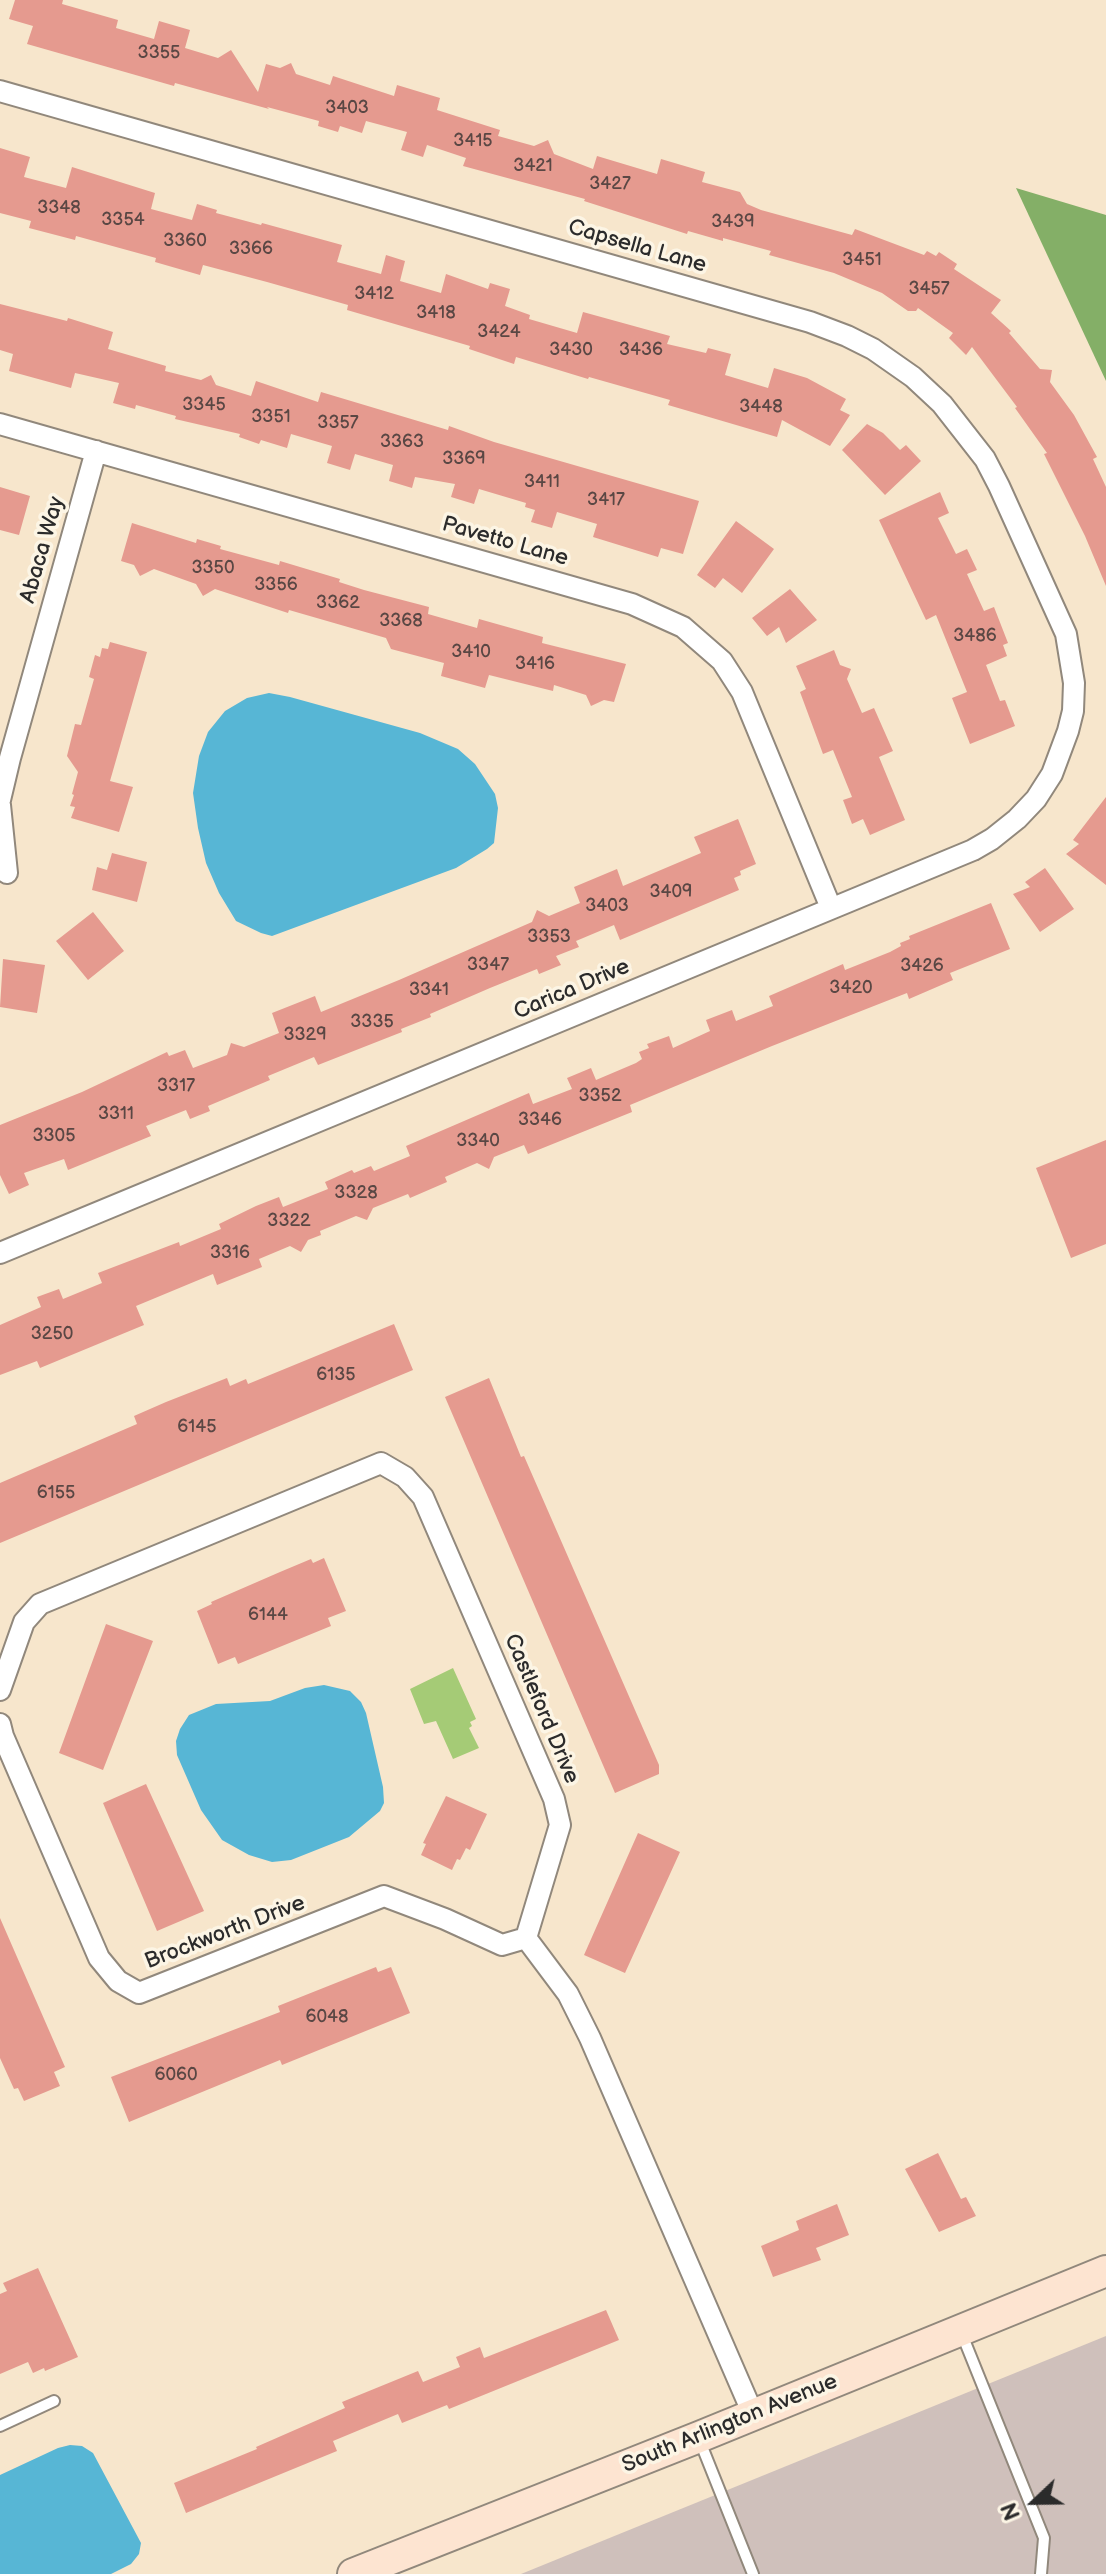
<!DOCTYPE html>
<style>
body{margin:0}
#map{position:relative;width:1106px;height:2574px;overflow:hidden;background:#f7e6cc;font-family:"Balsamiq Sans",sans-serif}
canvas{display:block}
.north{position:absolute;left:994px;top:2462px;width:80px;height:80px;-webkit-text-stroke:6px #fcf5e5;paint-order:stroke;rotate:248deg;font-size:22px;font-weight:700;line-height:32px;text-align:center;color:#2b2b2b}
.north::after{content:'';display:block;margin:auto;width:28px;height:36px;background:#2b2b2b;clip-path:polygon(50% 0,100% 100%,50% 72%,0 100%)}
</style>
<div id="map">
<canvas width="1106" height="2574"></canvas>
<div class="north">N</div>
</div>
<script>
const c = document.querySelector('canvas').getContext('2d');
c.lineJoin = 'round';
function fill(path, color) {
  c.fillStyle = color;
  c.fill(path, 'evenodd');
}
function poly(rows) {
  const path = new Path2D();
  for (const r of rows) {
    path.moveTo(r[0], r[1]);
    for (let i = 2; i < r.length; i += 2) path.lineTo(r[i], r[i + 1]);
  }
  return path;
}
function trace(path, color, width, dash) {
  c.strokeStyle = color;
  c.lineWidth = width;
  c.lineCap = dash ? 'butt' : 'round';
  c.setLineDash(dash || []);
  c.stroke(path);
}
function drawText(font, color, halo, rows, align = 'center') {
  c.font = font + ' "Balsamiq Sans",sans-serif';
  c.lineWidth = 7;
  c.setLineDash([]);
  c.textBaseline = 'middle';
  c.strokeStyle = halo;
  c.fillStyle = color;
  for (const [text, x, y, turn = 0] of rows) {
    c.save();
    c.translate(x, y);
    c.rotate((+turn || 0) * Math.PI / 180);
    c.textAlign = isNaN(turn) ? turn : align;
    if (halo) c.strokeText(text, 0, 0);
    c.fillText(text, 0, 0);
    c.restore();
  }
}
fill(poly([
 [1106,2336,1106,2574,521,2574]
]), '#cfc0bb');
fill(poly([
 [453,1668,476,1719,470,1722,472,1726,469,1728,479,1748,453,1759,436,1721,424,1724,410,1689]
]), '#a5cb76');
fill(poly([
 [1016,188,1106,215,1106,381]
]), '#84af67');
fill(poly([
 [269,693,290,697,420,733,458,749,475,764,495,794,498,808,494,843,487,849,456,868,272,936,261,933,236,921,219,893,206,863,198,828,193,793,199,756,208,732,225,711,247,698],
 [324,1685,350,1691,361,1702,366,1713,383,1787,384,1803,380,1811,349,1837,291,1860,272,1862,249,1855,222,1840,201,1810,177,1755,176,1741,180,1729,189,1715,216,1704,270,1701,305,1688],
 [70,2445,82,2446,93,2453,141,2543,139,2554,131,2564,111,2574,0,2574,0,2475,58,2448]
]), '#57b6d5');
fill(poly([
 [15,0,63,0,62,4,118,20,116,28,154,39,159,21,190,30,185,48,218,58,231,50,258,92,266,64,280,68,291,63,296,74,330,85,333,76,394,96,397,85,440,98,437,110,500,130,498,136,534,146,548,140,554,154,593,169,597,156,657,174,661,159,705,172,702,182,740,192,747,204,761,210,852,235,855,229,924,255,927,251,936,256,939,252,957,264,954,269,1001,300,991,313,1011,331,1009,333,1040,369,1052,370,1050,382,1074,415,1097,457,1093,459,1106,487,1106,586,1085,536,1044,454,1047,453,1015,408,1017,407,972,347,966,355,949,338,953,333,918,308,916,311,908,311,882,293,834,273,769,255,771,251,723,238,723,241,688,231,687,234,584,201,585,199,463,166,466,158,427,145,423,157,401,150,407,132,366,121,362,133,340,126,338,132,318,126,319,121,267,107,269,109,175,83,174,86,27,44,33,26,9,19],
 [0,148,30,157,24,177,66,188,72,167,155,193,151,209,192,220,197,204,217,210,216,213,261,225,262,223,342,245,337,262,381,274,386,255,405,261,400,281,441,293,446,274,488,289,490,283,510,289,505,306,530,315,529,319,577,333,583,312,670,336,667,344,706,353,708,348,731,354,725,375,768,388,774,368,807,378,846,399,840,410,850,415,830,446,782,420,777,437,668,405,670,400,589,377,588,379,516,357,514,364,469,349,470,346,347,310,348,305,267,282,203,265,200,275,155,262,156,258,76,236,75,240,29,228,31,221,0,213],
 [0,304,67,321,68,318,113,332,108,349,166,366,165,371,201,380,211,375,216,385,251,396,256,381,318,402,321,392,448,430,449,426,494,442,699,501,683,554,661,548,658,557,593,537,597,524,557,512,552,528,531,522,535,510,525,507,526,503,479,489,474,504,451,497,455,484,415,477,412,488,389,481,393,465,355,454,350,470,327,463,332,446,291,434,287,448,261,440,259,444,239,437,240,434,175,419,176,416,136,405,135,409,113,403,119,383,75,373,71,388,9,371,13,354,0,350],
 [867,424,883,433,900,450,906,445,921,461,885,495,842,450],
 [0,487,30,496,19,535,0,530],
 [940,492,949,513,938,518,956,554,967,549,977,570,967,574,984,611,994,607,1008,643,1003,645,1007,656,986,665,1000,701,1005,700,1015,726,970,744,952,698,967,692,936,615,926,620,879,520],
 [736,521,774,549,742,593,723,578,715,588,697,575],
 [132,523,196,543,197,539,221,546,220,549,279,565,280,561,340,579,339,582,364,590,429,607,428,614,477,628,479,619,543,637,542,643,626,664,614,702,604,700,591,706,586,695,554,685,553,691,489,675,485,688,441,676,444,663,391,649,386,638,289,610,288,613,215,589,203,596,196,584,154,569,140,576,134,565,121,561],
 [790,589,817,620,786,643,779,627,767,636,752,618],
 [110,642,147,652,110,781,133,787,119,832,71,818,75,807,70,806,74,795,72,794,78,772,67,756,75,724,81,725,94,679,89,677,95,655,100,657,102,648,108,649],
 [834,650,840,665,851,669,847,679,862,713,874,708,893,751,879,757,905,820,870,835,863,819,852,824,843,800,852,797,833,750,823,754,800,692,806,689,796,666],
 [1106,797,1106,885,1066,854,1079,844,1073,840],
 [738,819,756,864,740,871,741,875,734,878,739,890,620,940,614,925,576,941,579,947,556,956,561,965,539,974,537,969,490,988,430,1014,431,1017,401,1029,402,1032,318,1065,314,1057,268,1076,270,1080,208,1106,210,1111,190,1119,186,1110,146,1126,151,1136,68,1170,64,1159,24,1173,29,1185,9,1194,0,1175,0,1125,82,1092,167,1052,169,1056,185,1050,193,1068,227,1055,231,1043,244,1047,279,1033,272,1013,315,996,321,1012,399,980,532,922,537,910,549,916,580,903,574,887,617,869,623,886,701,853,694,837],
 [112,853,147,862,137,902,92,890,97,867,107,870],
 [1045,868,1074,909,1040,932,1013,894,1030,887,1025,882],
 [991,903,1010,949,950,973,953,980,909,999,907,993,772,1046,630,1105,632,1112,528,1154,524,1145,494,1157,489,1169,477,1163,445,1177,447,1182,410,1198,408,1194,373,1208,367,1220,356,1216,320,1231,321,1235,308,1240,301,1252,290,1246,259,1259,262,1267,217,1285,213,1274,136,1306,144,1325,40,1368,37,1361,0,1375,0,1325,41,1307,37,1297,59,1289,63,1299,102,1283,98,1273,179,1242,180,1246,221,1229,219,1224,256,1206,279,1197,283,1207,328,1189,325,1182,352,1170,354,1173,371,1166,374,1171,410,1156,406,1146,529,1093,533,1104,572,1089,567,1078,591,1068,596,1080,636,1063,642,1059,639,1052,649,1048,647,1044,669,1036,673,1048,710,1031,706,1020,732,1010,736,1021,773,1006,769,996,843,964,845,970,890,952,901,946,900,943,910,939,909,936],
 [93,912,124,951,88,980,56,941],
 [3,959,45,965,37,1013,0,1007],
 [1106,1140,1106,1244,1071,1258,1036,1168],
 [394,1324,413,1370,0,1543,0,1483,137,1424,134,1416,166,1402,227,1378,230,1386,246,1379,248,1384],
 [489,1378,521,1457,524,1456,659,1765,659,1774,615,1793,445,1397],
 [324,1558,346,1611,328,1618,331,1626,238,1664,235,1657,218,1664,197,1611,212,1604,211,1602,280,1572,311,1559,313,1563],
 [106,1624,153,1641,103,1770,59,1753],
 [146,1784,204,1911,157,1931,103,1803],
 [446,1796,487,1814,470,1850,466,1848,460,1860,457,1859,452,1870,421,1855,426,1844,423,1843],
 [638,1833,680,1852,625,1973,584,1955],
 [0,1918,65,2067,54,2072,60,2086,24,2101,18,2088,14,2089,0,2058],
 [376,1967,378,1972,391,1967,410,2013,282,2065,280,2060,129,2122,111,2077,280,2012,278,2006],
 [938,2153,961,2199,966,2197,976,2216,939,2232,905,2169],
 [837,2204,849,2235,816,2248,821,2260,773,2277,761,2246,799,2230,796,2221],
 [38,2268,78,2357,45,2371,44,2368,33,2373,28,2362,0,2374,0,2294,7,2291,3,2283],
 [606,2310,619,2340,449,2409,447,2405,402,2423,398,2414,333,2441,337,2451,186,2513,174,2483,257,2449,256,2447,345,2408,342,2402,418,2371,423,2382,460,2367,456,2357,480,2347,484,2358]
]), '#e59a8f');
const service = poly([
 [961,2332,1044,2538,1041,2574],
 [0,2426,54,2401],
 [699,2439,753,2574]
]);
const minor = poly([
 [0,91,810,322,847,336,873,349,913,377,942,404,985,459,999,486,1066,634,1074,683,1073,711,1068,731,1052,774,1036,799,1017,819,992,839,973,850,0,1253],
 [0,424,632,604,683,627,722,661,742,692,831,908],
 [0,800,10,758,96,451],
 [0,805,7,873],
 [0,1690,24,1622,40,1604,381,1463,405,1477,423,1497,554,1799,560,1825,526,1938,568,1994,590,2038,753,2414],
 [0,1724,3,1736,99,1958,118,1981,139,1993,384,1896,445,1919,502,1945,526,1938]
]);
const secondary = poly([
 [353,2574,699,2437,1106,2271]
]);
trace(service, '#91887c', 14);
trace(minor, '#91887c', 24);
trace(secondary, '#91887c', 34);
trace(service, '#fff', 10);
trace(minor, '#fff', 20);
trace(secondary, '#fde4d1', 30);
drawText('18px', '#5a4744', null, [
 ["3355",159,53],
 ["3403",347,108],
 ["3415",473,141],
 ["3421",533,166],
 ["3427",610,184],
 ["3348",59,208],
 ["3354",123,220],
 ["3439",733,222],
 ["3360",185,241],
 ["3366",251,249],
 ["3451",862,260],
 ["3457",929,289],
 ["3412",374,294],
 ["3418",436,313],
 ["3424",499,332],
 ["3430",571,350],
 ["3436",641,350],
 ["3345",204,405],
 ["3448",761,407],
 ["3351",271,417],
 ["3357",338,423],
 ["3363",402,442],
 ["3369",464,459],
 ["3411",542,482],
 ["3417",606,500],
 ["3350",213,568],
 ["3356",276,585],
 ["3362",338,603],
 ["3368",401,621],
 ["3486",975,636],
 ["3410",471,652],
 ["3416",535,664],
 ["3409",671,892],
 ["3403",607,906],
 ["3353",549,937],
 ["3347",488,965],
 ["3426",922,966],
 ["3420",851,988],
 ["3341",429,990],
 ["3335",372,1022],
 ["3329",305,1035],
 ["3317",176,1086],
 ["3352",600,1096],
 ["3311",116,1114],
 ["3346",540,1120],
 ["3305",54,1136],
 ["3340",478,1141],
 ["3328",356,1193],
 ["3322",289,1221],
 ["3316",230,1253],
 ["3250",52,1334],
 ["6135",336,1375],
 ["6145",197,1427],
 ["6155",56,1493],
 ["6144",268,1615],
 ["6048",327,2017],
 ["6060",176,2075]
]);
drawText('22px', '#2b2b2b', '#fcf5e5', [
 ["Capsella Lane",637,247,16],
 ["Pavetto Lane",505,542,16],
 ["Abaca Way",43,550,-74],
 ["Carica Drive",572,990,-23],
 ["Castleford Drive",541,1709,67],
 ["Brockworth Drive",225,1933,-21],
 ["South Arlington Avenue",730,2424,-22]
]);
</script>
